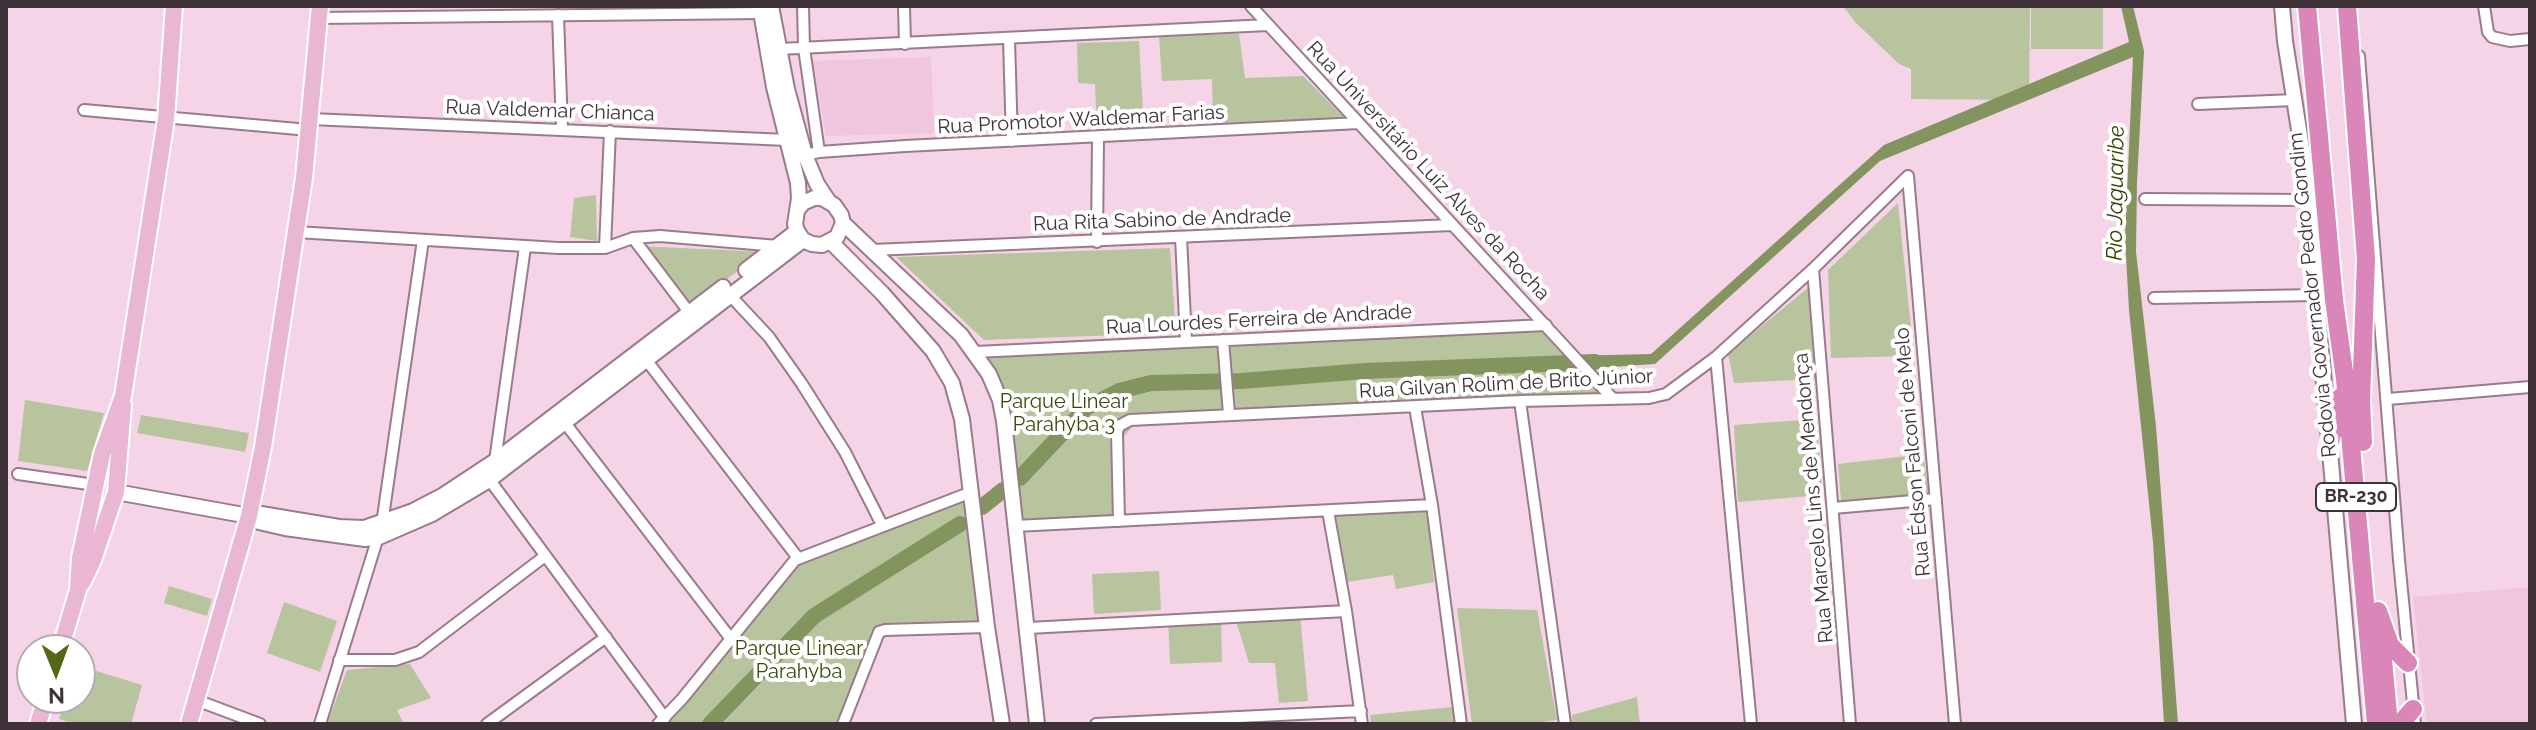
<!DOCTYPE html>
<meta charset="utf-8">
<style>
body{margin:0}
#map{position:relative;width:2536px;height:730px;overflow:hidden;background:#f6d4e7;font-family:Raleway,sans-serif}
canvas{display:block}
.frame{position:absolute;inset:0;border:8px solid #3f3239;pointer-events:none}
.north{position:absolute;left:16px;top:634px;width:80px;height:80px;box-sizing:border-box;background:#fff;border:2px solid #b2adb0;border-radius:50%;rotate:179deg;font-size:22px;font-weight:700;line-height:32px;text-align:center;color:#3f3239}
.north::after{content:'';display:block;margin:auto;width:28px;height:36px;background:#546713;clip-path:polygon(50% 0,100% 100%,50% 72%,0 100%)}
</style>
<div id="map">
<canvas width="2536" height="730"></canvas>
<div class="frame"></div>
<div class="north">N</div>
</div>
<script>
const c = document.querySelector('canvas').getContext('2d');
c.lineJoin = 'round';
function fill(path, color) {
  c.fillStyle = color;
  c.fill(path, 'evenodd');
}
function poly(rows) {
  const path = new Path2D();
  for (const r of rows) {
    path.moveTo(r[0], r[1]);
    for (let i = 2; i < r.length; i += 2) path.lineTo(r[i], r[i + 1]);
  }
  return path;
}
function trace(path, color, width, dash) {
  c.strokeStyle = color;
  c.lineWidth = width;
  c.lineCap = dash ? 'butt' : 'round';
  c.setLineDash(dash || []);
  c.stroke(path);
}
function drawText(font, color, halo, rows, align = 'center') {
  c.font = font + ' Raleway,sans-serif';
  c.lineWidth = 8;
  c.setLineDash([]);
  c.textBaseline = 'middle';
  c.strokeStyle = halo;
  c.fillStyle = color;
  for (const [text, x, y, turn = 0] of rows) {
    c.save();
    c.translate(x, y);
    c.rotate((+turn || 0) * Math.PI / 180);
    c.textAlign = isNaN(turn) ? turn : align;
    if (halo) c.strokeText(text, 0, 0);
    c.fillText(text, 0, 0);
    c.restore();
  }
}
fill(poly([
 [931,57,934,133,826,136,812,61],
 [2530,587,2530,724,2427,724,2413,597]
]), '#efc6dd');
fill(poly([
 [1843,6,2030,6,2029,100,1911,99,1911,69,1899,64,1855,22],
 [2031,6,2103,6,2103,49,2031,49],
 [1239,34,1245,78,1303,76,1346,119,1213,126,1212,79,1162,81,1159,36],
 [1139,41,1144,128,1097,130,1095,84,1078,83,1077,43],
 [596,195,597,241,570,237,574,198],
 [1898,203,1914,356,1831,358,1828,270],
 [639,246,765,252,688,306],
 [1170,248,1176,333,984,340,896,257],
 [1810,286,1816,379,1734,383,1728,354],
 [1543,328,1610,400,1137,422,1115,446,1113,516,1024,519,1015,526,1002,407,979,358],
 [25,400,104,413,87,471,18,461],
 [141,415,249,433,245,452,137,433],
 [1817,419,1822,495,1738,502,1734,425],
 [1923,454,1929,494,1841,501,1838,464],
 [969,496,986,625,878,629,842,724,655,724,796,560],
 [1428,512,1434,582,1396,589,1393,575,1347,582,1336,516],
 [1159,571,1161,610,1094,614,1092,574],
 [169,586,212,599,207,616,164,603],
 [284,602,337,621,320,672,267,653],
 [1457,608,1537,610,1557,720,1528,724,1472,724],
 [1300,614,1308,701,1279,703,1275,663,1249,663,1236,621],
 [1221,615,1222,662,1170,664,1168,616],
 [410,664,431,698,397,710,404,724,327,724,347,670],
 [80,666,142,685,131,724,75,724,59,719,65,698,80,698],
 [1637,697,1640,724,1572,724,1572,715],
 [1453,707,1454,724,1371,724,1370,715]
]), '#b8c49e');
fill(poly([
 [2121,6,2133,6,2144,51,2137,182,2136,252,2156,426,2178,724,2164,724,2153,542,2129,310,2125,238,2133,57,1880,161,1655,364,1581,369,1569,356,1651,354,1884,145,2129,42]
]), '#84945f');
trace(poly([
 [1020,478,1086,408,1119,391,1151,383,1241,381,1365,371,1595,362],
 [982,507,1003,490],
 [710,724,814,616,960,524]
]), '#84945f', 16);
const street = poly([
 [803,6,804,48,819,152],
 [904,6,905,44],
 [1251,6,1613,399],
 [2484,6,2488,32,2492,37,2510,41,2530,39],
 [558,15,562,129],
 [319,18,761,13],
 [1009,40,1012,141],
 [779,49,1268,25],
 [2359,56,2399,560,2415,724],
 [2198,104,2295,100],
 [84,110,309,130],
 [311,119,787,140],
 [805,155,819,152,905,146,1359,123],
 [1908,176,1955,724],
 [2145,199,2308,200],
 [296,232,558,248,605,248,633,238,660,236,778,246],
 [1181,237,1186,341],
 [633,238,692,316],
 [1097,242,1098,138],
 [605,248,610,131],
 [873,250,1452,225],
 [1813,269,1850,724],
 [727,292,769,337,802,384,845,452,882,525],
 [2154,298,2316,295],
 [1223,340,1229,414],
 [975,352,1546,325],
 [644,357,798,558],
 [1716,357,1751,724],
 [2388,399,2530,387],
 [1520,401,1565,724],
 [1415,407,1432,505,1461,724],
 [562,419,731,639],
 [495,461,525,247],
 [18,474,95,485],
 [486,475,665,718],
 [1833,508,1936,499],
 [1328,511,1346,611,1362,724],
 [1119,521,1117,432,1119,426,1130,420,1520,401,1649,398,1666,394,1716,357,1813,269,1908,176],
 [1015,526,1432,505],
 [1028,628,1346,611],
 [339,660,395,660,419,652,545,556],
 [196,700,260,724],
 [320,724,382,524,423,240],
 [487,724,606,637],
 [658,724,682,699,795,560,969,493],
 [843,724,879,632,885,630,987,627],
 [1096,724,1361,711]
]);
const secondary = poly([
 [760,6,774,87,798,183,799,198,795,224,797,231,803,240,812,244,822,245,837,237,843,223],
 [771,6,787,89,805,155,817,184,829,202],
 [2282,6,2285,41,2305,168,2354,724],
 [798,209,803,203,814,198,822,198,834,205,841,215,843,223,961,335,989,374,1000,400,1004,421,1037,724],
 [831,242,882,293,933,351,952,383,962,419,987,627,1002,724],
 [746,270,797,231],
 [116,492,249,516,259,522,285,528,365,539,379,537,432,514,489,480,803,240],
 [261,514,339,527,364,528,413,511,442,496,495,461,723,287]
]);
const primary = poly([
 [82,583,93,560,116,492,123,405],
 [60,650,78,590,80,558,102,454,123,396,166,119,174,6],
 [38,724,46,698],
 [189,724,249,516,263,447,304,178,320,6]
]);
const highway = poly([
 [2307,6,2334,300,2345,379,2376,724],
 [2347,6,2366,259,2361,401,2363,442],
 [2328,451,2341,397],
 [2378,611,2390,645,2408,663],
 [2381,639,2389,724],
 [2400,724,2413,709]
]);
trace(street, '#9a7b8c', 14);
trace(secondary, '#9a7b8c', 18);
trace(primary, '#fff', 20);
trace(highway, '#fff', 22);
trace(street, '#fff', 10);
trace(secondary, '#fff', 14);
trace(primary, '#e9b6d4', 16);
trace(highway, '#da86b8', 18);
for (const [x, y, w] of [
 [2356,497,80]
]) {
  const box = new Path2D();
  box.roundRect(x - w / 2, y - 14, w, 28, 6);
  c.fillStyle = '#fff';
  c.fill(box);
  trace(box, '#3f3239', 2);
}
drawText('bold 18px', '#3f3239', null, [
 ["BR-230",2356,497]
]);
drawText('20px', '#3f3239', '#fff', [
 ["Rua Valdemar Chianca",550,111,2],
 ["Rua Promotor Waldemar Farias",1081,120,-3],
 ["Rua Universitário Luiz Alves da Rocha",1428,171,47],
 ["Rua Rita Sabino de Andrade",1162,220,-2],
 ["Rodovia Governador Pedro Gondim",2313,295,-96],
 ["Rua Lourdes Ferreira de Andrade",1259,320,-3],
 ["Rua Gilvan Rolim de Brito Júnior",1506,384,-3],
 ["Rua Édson Falconi de Melo",1913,452,-95],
 ["Rua Marcelo Lins de Mendonça",1814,498,-95]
]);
drawText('20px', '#394707', '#fff', [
 ["Parque Linear",1064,402],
 ["Parahyba 3",1064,425],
 ["Parque Linear",799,649],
 ["Parahyba",799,672]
]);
drawText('italic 22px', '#344100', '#fff', [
 ["Rio Jaguaribe",2116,193,-89]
]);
</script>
